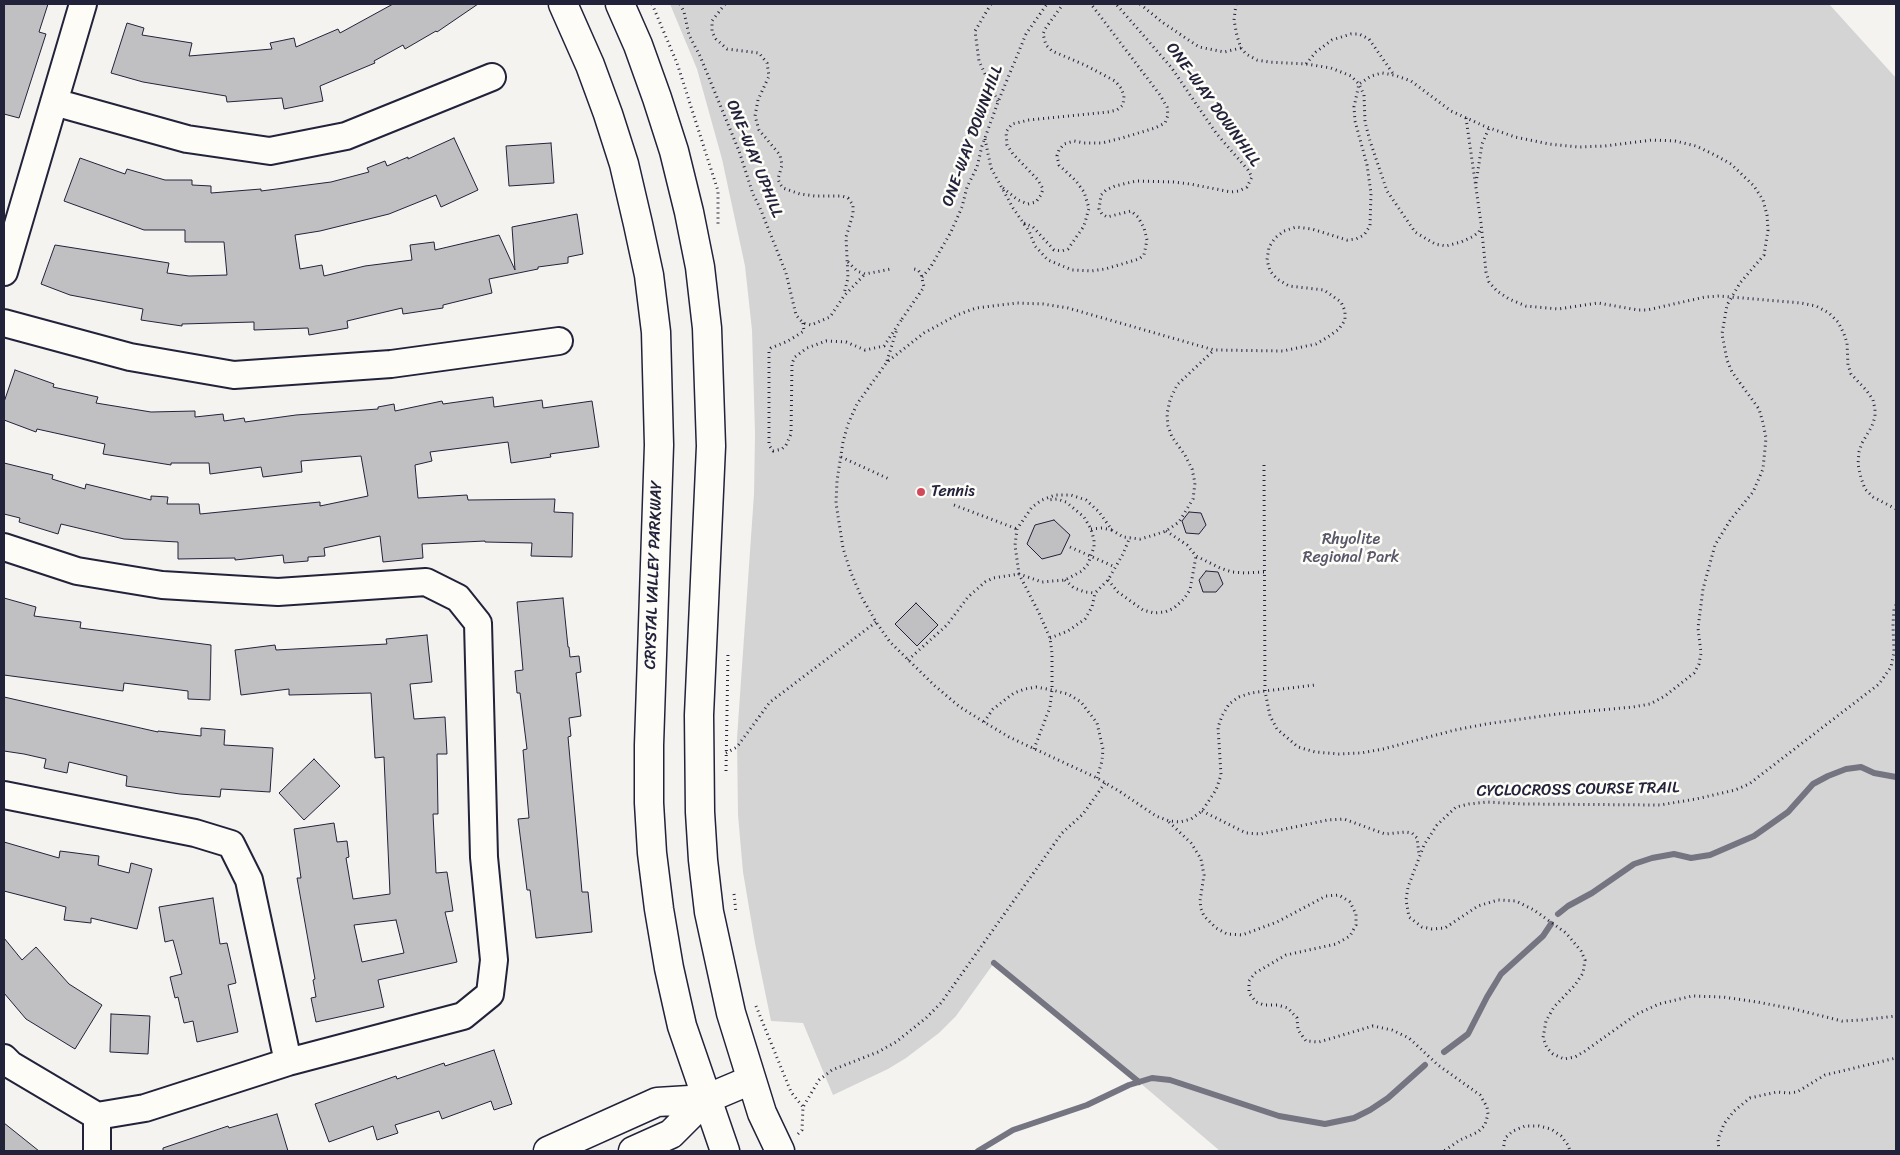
<!DOCTYPE html>
<style>
body{margin:0}
#map{position:relative;width:1900px;height:1155px;overflow:hidden;background:#f4f3ef;font-family:Sriracha,sans-serif}
canvas{display:block}
.frame{position:absolute;inset:0;border:5px solid #22223b;pointer-events:none}
</style>
<div id="map">
<canvas width="1900" height="1155"></canvas>
<div class="frame"></div>
</div>
<script>
const c = document.querySelector('canvas').getContext('2d');
c.lineJoin = 'round';
function fill(path, color) {
  c.fillStyle = color;
  c.fill(path, 'evenodd');
}
function poly(rows) {
  const path = new Path2D();
  for (const r of rows) {
    path.moveTo(r[0], r[1]);
    for (let i = 2; i < r.length; i += 2) path.lineTo(r[i], r[i + 1]);
  }
  return path;
}
function trace(path, color, width, dash) {
  c.strokeStyle = color;
  c.lineWidth = width;
  c.lineCap = dash ? 'butt' : 'round';
  c.setLineDash(dash || []);
  c.stroke(path);
}
function drawText(font, color, halo, rows, align = 'center') {
  c.font = font + ' Sriracha,sans-serif';
  c.lineWidth = 5;
  c.setLineDash([]);
  c.textBaseline = 'middle';
  c.strokeStyle = halo;
  c.fillStyle = color;
  for (const [text, x, y, turn = 0] of rows) {
    c.save();
    c.translate(x, y);
    c.rotate((+turn || 0) * Math.PI / 180);
    c.textAlign = isNaN(turn) ? turn : align;
    if (halo) c.strokeText(text, 0, 0);
    c.fillText(text, 0, 0);
    c.restore();
  }
}
fill(poly([
 [670,4,1829,4,1896,78,1896,1151,1220,1151,1139,1082,994,963,956,1016,939,1033,906,1058,888,1069,833,1095,803,1023,771,1021,755,943,743,872,738,815,737,738,754,494,755,434,752,330,745,266,722,159,697,69]
]), '#d5d4d5');
trace(poly([
 [1558,914,1568,906,1592,893,1634,864,1652,858,1674,854,1691,858,1710,855,1754,836,1788,812,1813,784,1828,776,1846,769,1861,767,1874,773,1896,777],
 [994,963,1139,1082],
 [1444,1052,1468,1034,1487,997,1501,974,1543,936,1551,924],
 [978,1151,1013,1130,1087,1105,1129,1085,1152,1078,1170,1080,1279,1116,1325,1124,1354,1118,1370,1110,1388,1098,1425,1065]
]), '#757582', 6);
const building = poly([
 [4,4,48,4,39,32,46,34,19,118,4,114,4,4],
 [393,4,478,4,437,32,436,31,405,49,403,45,374,61,375,63,320,86,323,101,284,109,282,98,227,102,226,96,143,82,111,73,127,23,144,28,142,35,192,43,189,56,272,49,270,43,294,38,296,47,338,29,340,33,393,4],
 [454,138,478,190,441,207,436,195,389,214,320,231,295,235,300,269,322,265,324,276,365,266,412,260,410,245,434,242,435,250,499,235,515,270,512,227,577,214,583,254,568,257,568,263,538,267,538,269,489,279,492,293,443,305,443,308,403,314,402,308,347,321,348,328,309,335,308,328,254,330,254,322,182,324,182,326,141,320,143,309,70,295,41,284,55,245,169,263,167,273,189,276,227,275,224,242,185,242,185,230,144,230,64,201,80,158,125,174,127,169,165,180,192,180,192,185,211,186,211,193,261,189,261,191,331,182,369,172,367,168,385,161,387,166,408,157,408,159,454,138],
 [551,143,554,183,509,186,506,146,551,143],
 [15,370,54,384,53,387,98,397,96,403,151,412,195,411,195,417,223,414,224,421,244,418,245,422,296,415,378,409,378,407,394,404,395,411,442,401,443,404,493,397,494,407,542,400,543,408,592,401,599,447,550,454,551,457,511,463,508,442,430,452,432,461,415,465,418,498,467,495,468,500,555,499,554,512,573,513,572,557,531,556,532,543,485,542,485,541,422,544,423,558,383,562,380,536,324,548,325,556,308,557,308,561,284,563,283,555,235,560,235,558,178,559,178,542,124,539,61,524,58,534,19,522,20,518,4,514,4,463,53,475,52,479,85,489,86,484,151,500,151,496,168,497,167,504,199,504,200,514,320,502,320,506,368,496,361,456,301,461,302,472,263,477,261,467,210,474,209,463,171,463,171,465,103,454,105,444,37,429,36,432,4,420,4,402,15,370],
 [1189,512,1201,513,1206,525,1199,534,1186,533,1182,521,1189,512],
 [1054,520,1070,535,1061,554,1042,559,1027,544,1035,525,1054,520],
 [1206,571,1218,572,1223,584,1216,592,1203,592,1199,580,1206,571],
 [4,598,36,607,34,616,81,622,80,628,211,645,210,700,188,699,188,691,124,683,123,691,4,675,4,598],
 [563,598,568,647,569,647,570,657,579,656,581,672,576,673,581,716,569,718,571,736,568,737,582,892,588,892,592,932,536,938,530,890,527,890,518,819,529,818,523,750,527,749,520,693,517,693,515,671,523,670,517,602,563,598],
 [916,603,938,625,917,646,895,624,916,603],
 [427,635,432,682,410,684,414,719,445,717,447,754,437,754,438,814,433,814,436,873,447,872,453,911,445,912,457,962,378,980,384,1007,316,1022,311,998,316,997,313,980,315,979,297,878,301,878,294,829,334,823,337,842,347,841,349,857,346,858,353,899,390,894,384,757,375,758,371,693,289,695,289,689,241,695,235,650,275,645,276,650,387,644,386,639,427,635],
 [396,920,404,953,362,962,354,925,396,920],
 [4,697,158,732,158,731,201,736,201,728,225,730,224,745,273,748,270,792,221,789,220,797,180,794,126,786,127,776,69,762,67,773,44,768,46,759,24,754,4,751,4,697],
 [314,759,340,786,304,820,279,793,314,759],
 [4,842,59,858,60,851,99,856,98,865,129,873,131,863,152,869,137,929,91,918,91,923,64,920,66,907,4,891,4,842],
 [213,898,220,944,227,943,236,983,228,985,238,1032,197,1042,193,1021,184,1023,178,997,175,998,170,977,182,974,173,940,165,942,159,907,213,898],
 [4,938,22,960,36,947,69,984,102,1005,75,1049,26,1019,4,993,4,938],
 [111,1014,150,1016,148,1054,110,1052,111,1014],
 [494,1050,512,1104,494,1110,491,1101,442,1119,439,1111,395,1125,398,1133,377,1140,373,1126,329,1142,315,1104,396,1076,397,1079,444,1063,445,1066,494,1050],
 [277,1114,288,1151,163,1151,163,1148,228,1126,229,1128,277,1114],
 [4,1123,39,1151,4,1151,4,1123]
]);
fill(building, '#c0bfc2');
trace(building, '#22223b', 1);
const minor = poly([
 [54,102,187,139,270,151,346,136,492,77],
 [4,272,83,4],
 [4,323,130,357,234,375,391,364,559,341],
 [4,547,77,571,162,585,278,592,426,582,458,598,478,623,484,857,494,960,490,994,463,1016,288,1062,145,1108,97,1116,11,1065,4,1058],
 [4,795,195,833,231,844,249,880,288,1062],
 [97,1116,97,1151]
]);
const tertiary = poly([
 [548,1151,657,1102,706,1099,751,1080],
 [633,1151,671,1134,706,1099]
]);
const secondary = poly([
 [563,4,590,65,608,114,624,164,638,224,649,275,656,332,659,445,649,745,649,803,652,853,659,909,669,968,682,1026,725,1151],
 [620,4,638,45,657,98,674,151,689,212,700,267,707,328,711,446,699,715,700,812,703,860,709,912,731,1013,762,1113,780,1151]
]);
trace(minor, '#22223b', 30);
trace(tertiary, '#22223b', 31);
trace(secondary, '#22223b', 31);
trace(poly([
 [652,4,677,63,718,191,718,224],
 [680,4,684,12,689,35,700,56,739,151,753,194,760,208,786,273,796,315,803,323,811,325,830,317,844,296,865,274],
 [725,4,712,21,712,32,716,39,727,49,759,53,767,63,769,76,758,100,755,116,759,130,780,155,782,165,778,179,780,184,783,188,800,194,815,196,842,196,848,198,853,205,853,214,846,237,848,278,844,294],
 [991,4,975,31,979,61,998,102],
 [1140,4,1162,22,1199,47,1224,52,1241,48],
 [1236,4,1234,20,1237,36,1241,48,1246,54,1257,60,1269,62,1306,64,1331,68,1351,76,1359,84,1364,95,1365,122,1370,141,1387,191,1415,232,1435,244,1446,246,1461,242,1472,237,1479,232,1480,229],
 [1306,64,1316,52,1332,40,1351,34,1359,34,1369,39,1394,75],
 [1466,118,1481,223,1486,272,1489,282,1497,291,1509,299,1526,306,1558,309,1598,303,1638,310,1647,310,1705,297,1719,296,1801,303,1816,306,1829,313,1838,322,1844,334,1847,343,1848,365,1851,374,1867,391,1873,400,1875,409,1875,417,1872,426,1862,443,1859,452,1858,464,1861,478,1865,489,1873,497,1896,509],
 [985,139,991,168,1013,208,1029,231,1035,246,1048,260,1072,270,1091,271,1105,269,1139,259,1144,255,1147,240,1144,228,1138,217,1131,211,1107,217,1102,214,1099,209,1101,195,1106,190,1115,186,1136,181,1173,182,1190,184,1231,192,1239,191,1247,187,1252,177,1248,170,1216,133,1171,67,1116,4],
 [1476,183,1482,144,1489,128],
 [1003,188,1018,200,1028,204,1036,202,1041,195,1043,189,1038,180,1013,154,1007,145,1006,132,1012,124,1029,120,1108,112,1117,110,1123,105,1124,96,1121,88,1115,81,1085,65,1052,51,1046,45,1043,34,1045,29,1063,4],
 [1024,223,1033,227,1054,250,1062,251,1068,249,1084,226,1089,208,1084,192,1076,181,1059,165,1057,156,1059,150,1064,144,1074,141,1084,143,1102,143,1122,138,1155,128,1165,123,1168,115,1167,107,1160,95,1091,4],
 [848,262,857,271,865,274,891,269],
 [922,277,930,268,951,232,962,207,967,187,977,167,982,146,998,102,1026,34,1047,4],
 [902,319,924,287,921,274,918,270,914,269],
 [803,323,804,331,788,341,771,348,769,351,769,445,773,451,782,449,786,445,791,434,792,363,795,357,807,348,826,341,846,342,865,350,884,346,902,319],
 [887,361,897,329],
 [841,457,889,479],
 [1264,465,1265,691,1270,716,1277,729,1298,747,1315,752,1339,754,1361,753,1383,749,1455,730,1486,724,1557,714,1633,707,1650,704,1665,696,1694,673,1699,664,1701,653,1698,628,1703,589,1715,545,1731,519,1753,492,1763,469,1766,438,1763,423,1759,409,1732,372,1727,360,1722,334,1727,305,1740,283,1764,255,1768,230,1767,215,1763,200,1754,186,1731,164,1715,155,1696,146,1675,141,1652,140,1605,146,1579,147,1549,144,1515,137,1484,126,1451,111,1411,81,1394,75,1382,73,1371,76,1359,84,1354,107,1355,121,1367,165,1371,193,1370,226,1364,235,1356,239,1347,240,1312,229,1296,227,1284,231,1275,238,1269,247,1267,260,1270,271,1277,279,1289,286,1324,290,1341,302,1345,311,1345,320,1339,329,1328,337,1316,344,1283,351,1214,350,1068,308,1043,304,1017,303,992,306,976,308,957,315,924,333,887,362,857,404,848,424,843,442,837,481,836,503,843,548,851,573,861,596,876,622,890,642,935,686,960,707,984,722,1009,737,1097,778,1119,791,1156,816,1169,821,1180,822,1191,819,1202,811,1216,790,1221,775,1218,727,1222,716,1229,704,1239,697,1251,693,1265,691,1315,685],
 [954,505,1017,529],
 [1091,529,1102,528,1112,530],
 [1166,531,1187,545,1196,556,1220,568,1232,572,1245,573,1264,572],
 [1070,547,1115,567],
 [1065,580,1074,588,1085,592,1095,593],
 [1108,580,1118,592,1143,610,1154,613,1165,612,1174,608,1184,599,1190,590,1196,556],
 [1896,605,1894,609,1893,625,1894,652,1891,667,1879,684,1749,784,1735,790,1696,799,1660,805,1523,804,1487,802,1469,804,1456,807,1437,825,1424,845,1408,887,1406,900,1409,917,1422,927,1432,929,1445,928,1478,906,1498,900,1516,901,1534,910,1566,933,1581,951,1585,960,1583,973,1575,985,1554,1007,1546,1021,1543,1038,1547,1048,1553,1054,1564,1059,1575,1057,1585,1051,1637,1014,1659,1004,1692,996,1723,997,1757,1002,1794,1009,1842,1021,1862,1020,1896,1016],
 [1050,638,1068,631,1085,619,1092,607,1095,593,1108,580,1123,554,1130,537],
 [908,660,947,625,968,597,985,582,993,578,1019,574,1042,582,1065,580,1082,571,1088,564,1094,547,1094,540,1091,529,1084,517,1066,502,1057,499,1047,500],
 [984,722,993,709,1014,693,1025,689,1036,687,1052,690,1068,694,1081,702,1097,723,1103,749,1102,761,1097,778],
 [1034,749,1050,707,1052,690,1052,653,1050,638,1039,613,1019,574,1015,545,1017,529,1032,507,1042,500,1055,495,1071,495,1086,500,1099,512,1112,530,1123,537,1140,539,1154,535,1166,531,1179,522,1193,499,1195,483,1192,469,1185,455,1172,437,1168,426,1167,414,1170,400,1177,385,1214,350],
 [726,753,737,747,770,702,876,622],
 [726,771,728,652],
 [1202,811,1246,833,1261,834,1328,820,1344,819,1385,834,1406,832,1412,833,1417,838,1419,854],
 [1169,822,1191,843,1201,859,1204,875,1200,901,1201,909,1204,916,1216,928,1227,934,1242,935,1277,922,1326,896,1339,895,1350,902,1356,914,1356,925,1350,936,1336,944,1286,955,1255,973,1249,981,1249,993,1256,1002,1264,1005,1277,1005,1288,1008,1297,1018,1298,1030,1306,1041,1319,1042,1373,1026,1392,1030,1409,1038,1438,1065,1480,1095,1487,1107,1488,1114,1485,1125,1478,1132,1460,1140,1444,1151],
 [734,894,736,913],
 [756,1006,791,1092,803,1107],
 [798,1134,802,1130,803,1107,819,1080,832,1070,878,1052,896,1042,926,1018,941,1003,1062,833,1083,814,1105,783],
 [1503,1151,1505,1138,1513,1131,1525,1126,1539,1126,1551,1129,1561,1136,1568,1145,1570,1151],
 [1719,1151,1718,1139,1724,1124,1734,1111,1750,1098,1777,1092,1789,1093,1797,1092,1825,1075,1896,1058]
]), '#22223b', 3, [1, 4]);
trace(minor, '#fdfcf7', 26);
trace(tertiary, '#fdfcf7', 28);
trace(secondary, '#fdfcf7', 28);
for (const [x, y, r, color] of [
 [921,492,5,"#d1495b"]
]) {
  const dot = new Path2D();
  dot.arc(x, y, r, 0, 2 * Math.PI);
  c.fillStyle = color;
  c.fill(dot);
  trace(dot, '#fdfcf7', 2);
}
drawText('16px', '#22223b', '#fdfcf7', [
 ["ONE-WAY DOWNHILL",1213,105,54],
 ["ONE-WAY DOWNHILL",973,136,-70],
 ["ONE-WAY UPHILL",754,159,68],
 ["CRYSTAL VALLEY PARKWAY",654,575,-88],
 ["CYCLOCROSS COURSE TRAIL",1578,790,-1]
]);
drawText('16px', '#22223b', '#fdfcf7', [
 ["Tennis",931,492]
], 'left');
drawText('16px', '#585769', '#fdfcf7', [
 ["Rhyolite",1351,540],
 ["Regional Park",1351,558]
]);
</script>
